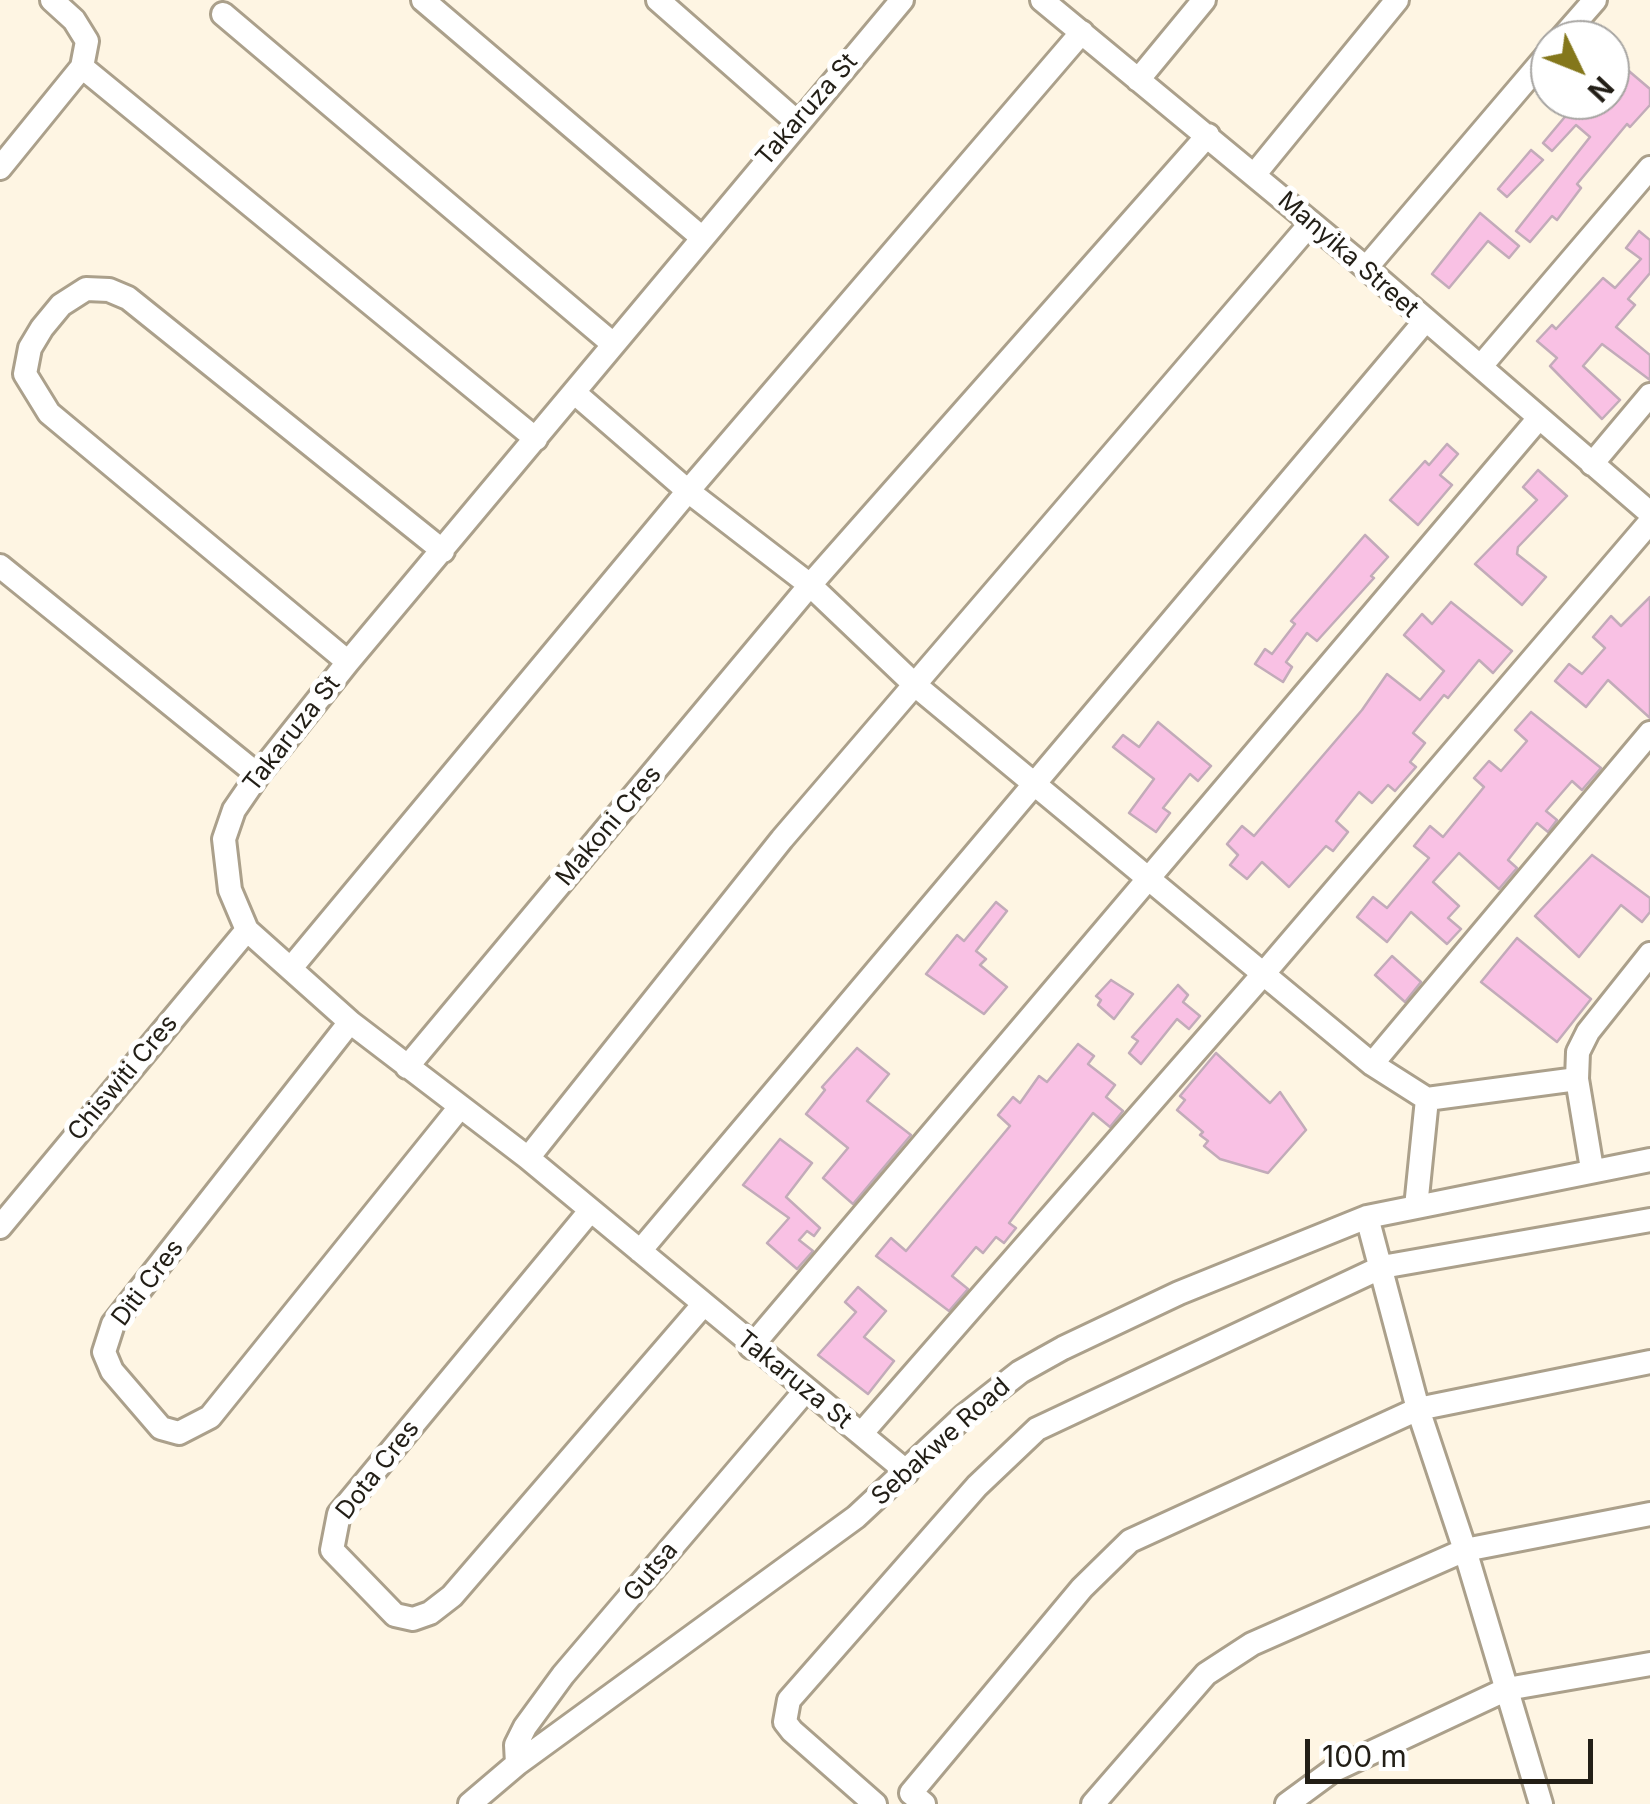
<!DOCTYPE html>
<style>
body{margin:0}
#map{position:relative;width:1650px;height:1804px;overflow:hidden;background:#fef5e3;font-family:Inter,sans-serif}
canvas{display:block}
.north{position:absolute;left:1530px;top:20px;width:100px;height:100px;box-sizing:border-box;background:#fff;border:2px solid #a7a5a2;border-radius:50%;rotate:133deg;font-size:28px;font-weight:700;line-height:40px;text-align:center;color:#221e16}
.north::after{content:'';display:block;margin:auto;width:35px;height:45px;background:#84771b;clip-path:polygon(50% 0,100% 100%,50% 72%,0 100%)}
.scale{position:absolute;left:1305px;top:1739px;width:288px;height:45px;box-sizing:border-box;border:5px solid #221e16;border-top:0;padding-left:12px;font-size:30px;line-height:35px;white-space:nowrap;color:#221e16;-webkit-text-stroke:8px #fff;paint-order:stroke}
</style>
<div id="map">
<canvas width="1650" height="1804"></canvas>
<div class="north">N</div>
<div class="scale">100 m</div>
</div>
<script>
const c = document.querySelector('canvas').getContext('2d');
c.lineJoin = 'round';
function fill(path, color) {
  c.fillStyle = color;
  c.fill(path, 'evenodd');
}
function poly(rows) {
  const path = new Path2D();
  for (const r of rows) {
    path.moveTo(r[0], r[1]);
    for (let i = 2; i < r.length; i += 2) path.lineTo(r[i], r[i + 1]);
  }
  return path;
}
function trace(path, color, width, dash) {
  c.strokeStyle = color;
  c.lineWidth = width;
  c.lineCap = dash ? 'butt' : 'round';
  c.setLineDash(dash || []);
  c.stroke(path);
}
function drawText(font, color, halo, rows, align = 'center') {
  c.font = font + ' Inter,sans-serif';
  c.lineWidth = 10;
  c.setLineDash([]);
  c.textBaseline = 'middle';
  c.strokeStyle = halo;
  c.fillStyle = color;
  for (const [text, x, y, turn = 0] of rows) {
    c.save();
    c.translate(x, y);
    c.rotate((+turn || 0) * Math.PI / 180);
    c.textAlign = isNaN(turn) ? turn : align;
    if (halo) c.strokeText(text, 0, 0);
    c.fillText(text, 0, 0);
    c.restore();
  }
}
const building = poly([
 [1610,55,1650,89,1650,105,1630,127,1627,124,1577,184,1581,188,1557,220,1552,216,1530,242,1516,231,1590,137,1576,125,1552,151,1543,143,1579,100,1610,100,1610,55],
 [1531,150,1543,160,1507,197,1498,189,1531,150],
 [1480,213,1519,246,1509,258,1488,241,1449,288,1432,274,1480,213],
 [1639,231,1650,240,1650,273,1628,299,1635,305,1616,327,1650,355,1650,380,1602,344,1583,366,1620,400,1602,419,1550,366,1557,358,1537,341,1552,325,1556,329,1603,278,1615,288,1641,259,1626,248,1639,231],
 [1447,444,1458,454,1440,475,1452,485,1418,525,1390,500,1425,461,1429,465,1447,444],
 [1538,470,1567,496,1518,547,1517,554,1546,577,1522,605,1475,564,1537,500,1523,487,1538,470],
 [1365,535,1388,557,1371,576,1374,578,1317,641,1307,633,1286,662,1292,667,1283,682,1255,664,1265,649,1272,654,1295,624,1291,621,1365,535],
 [1650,597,1650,718,1608,680,1586,707,1555,681,1569,664,1582,674,1605,648,1593,637,1611,616,1621,626,1650,597],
 [1451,602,1512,651,1493,673,1479,660,1448,698,1444,695,1413,733,1425,743,1410,762,1416,767,1395,791,1388,785,1372,803,1359,792,1336,821,1348,832,1333,851,1326,846,1289,887,1262,862,1247,879,1230,865,1238,855,1227,844,1242,826,1254,836,1362,710,1387,674,1420,700,1444,671,1404,635,1422,614,1432,624,1451,602],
 [1531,712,1601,768,1582,790,1572,781,1546,811,1557,820,1548,832,1537,823,1508,860,1517,868,1499,889,1459,853,1433,882,1459,906,1448,918,1461,929,1447,944,1411,912,1387,942,1357,917,1373,897,1387,908,1429,858,1414,846,1430,826,1443,837,1484,787,1474,778,1489,761,1501,771,1527,741,1515,730,1531,712],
 [1158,722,1211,766,1198,781,1190,774,1163,808,1170,813,1156,832,1129,813,1154,779,1113,747,1123,735,1139,747,1158,722],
 [1592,855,1650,898,1650,912,1642,922,1621,905,1579,957,1535,916,1592,855],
 [996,902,1007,911,976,951,986,959,980,965,1007,987,984,1014,926,974,957,935,964,941,996,902],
 [1517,938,1591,999,1557,1042,1481,982,1517,938],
 [1392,956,1421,982,1405,1002,1375,975,1392,956],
 [1111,980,1133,994,1114,1019,1098,1005,1101,1000,1096,996,1111,980],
 [1178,985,1188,995,1183,1002,1200,1016,1189,1029,1177,1019,1141,1064,1129,1053,1138,1041,1132,1037,1178,985],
 [1078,1044,1094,1056,1088,1064,1115,1085,1106,1097,1123,1111,1110,1127,1093,1113,1009,1223,1016,1228,1004,1243,996,1237,983,1253,976,1247,952,1276,968,1289,949,1311,876,1256,891,1238,906,1251,1010,1126,998,1115,1013,1097,1020,1103,1039,1076,1047,1082,1078,1044],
 [857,1048,889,1074,867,1101,911,1135,853,1204,823,1178,848,1148,806,1114,825,1090,822,1087,857,1048],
 [1216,1053,1270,1103,1280,1092,1306,1130,1268,1173,1220,1159,1204,1146,1208,1141,1200,1135,1203,1132,1177,1110,1185,1100,1180,1096,1216,1053],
 [780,1139,812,1163,786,1197,820,1228,814,1236,807,1231,799,1240,813,1251,797,1269,767,1243,789,1218,743,1185,780,1139],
 [858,1287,886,1311,864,1337,894,1361,868,1394,818,1355,856,1312,845,1302,858,1287]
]);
fill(building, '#f9c1e4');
trace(building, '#c2abb9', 2.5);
const minor = poly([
 [423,0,700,236],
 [658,0,797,122],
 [902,0,348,662,258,775,234,810,224,839,230,890,247,930,350,1022,528,1158,907,1472],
 [1042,0,1366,268,1650,513],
 [223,14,613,344],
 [1560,40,1595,0],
 [82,67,536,439],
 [1138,80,1204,0],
 [0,168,82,67,87,41,74,20,52,0],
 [1254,175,1397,0],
 [1366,268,1550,52],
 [1481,366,1650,168],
 [576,394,688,491,810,585,915,685,1372,1064,1427,1099,1577,1079],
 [1592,464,1650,395],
 [0,566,258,775],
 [348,662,49,413,25,374,30,348,42,328,61,305,86,289,109,290,128,298,443,551],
 [291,968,688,491,1082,32],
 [350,1022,113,1324,104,1352,112,1371,161,1428,179,1433,210,1417,460,1107],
 [1372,1064,1650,733],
 [407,1067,810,585,1208,135],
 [528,1158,782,839,1311,223],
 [1592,1169,1577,1079,1578,1052,1588,1032,1650,954],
 [1416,1207,1427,1099],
 [590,1211,339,1514,332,1550,395,1615,413,1619,430,1613,452,1596,703,1305],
 [1367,1217,1418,1409,1465,1550,1541,1804],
 [0,1227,247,930],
 [640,1251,1425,321],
 [751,1347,1539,418],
 [861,1434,1265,972,1650,522],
 [517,1764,516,1745,525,1727,563,1675,806,1390],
 [470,1804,517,1764,856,1517,964,1416,1020,1372,1063,1348,1179,1293,1367,1217,1650,1160],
 [875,1804,792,1731,785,1722,789,1700,977,1486,1037,1429,1382,1267,1650,1220],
 [924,1804,911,1793,1082,1588,1130,1541,1418,1409,1650,1362],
 [1093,1804,1206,1674,1252,1644,1465,1550,1650,1514],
 [1287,1804,1332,1771,1507,1689,1650,1664]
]);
trace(minor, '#aba08b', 28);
trace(minor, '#fff', 22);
drawText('25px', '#221e16', '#fff', [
 ["Takaruza St",807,110,-49],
 ["Manyika Street",1348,255,41],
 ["Takaruza St",292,734,-52],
 ["Makoni Cres",609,826,-50],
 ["Chiswiti Cres",123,1078,-50],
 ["Diti Cres",148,1283,-53],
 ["Takaruza St",794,1380,39],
 ["Sebakwe Road",941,1442,-42],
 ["Dota Cres",378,1470,-52],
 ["Gutsa",651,1572,-50]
]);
</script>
